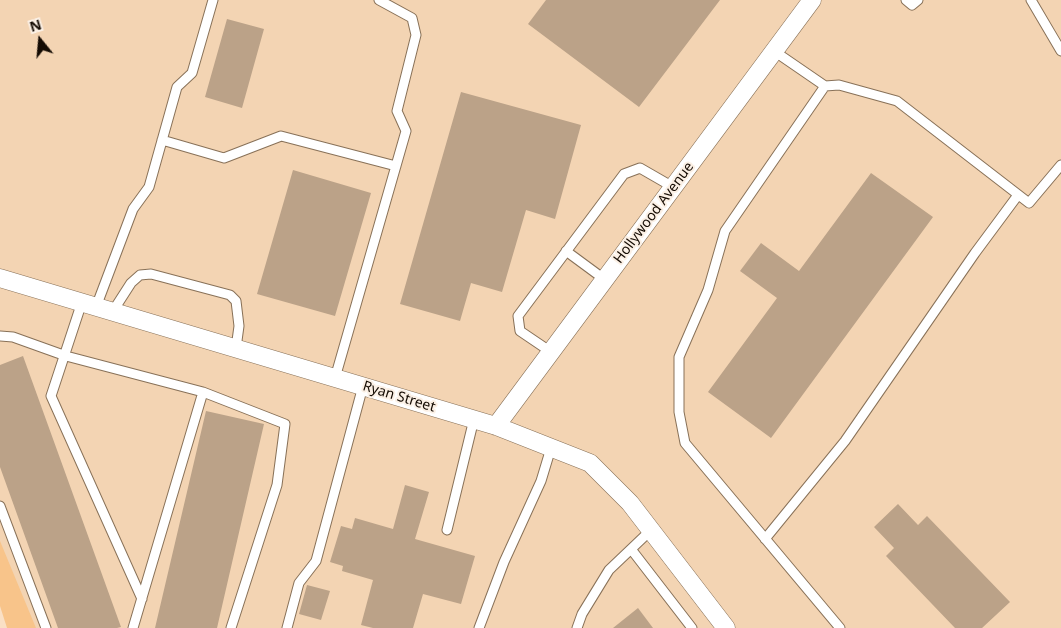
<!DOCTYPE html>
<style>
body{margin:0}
#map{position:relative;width:1061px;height:628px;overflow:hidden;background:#fae0c5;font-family:"Noto Sans",sans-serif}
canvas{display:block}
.north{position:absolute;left:15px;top:15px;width:50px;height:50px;-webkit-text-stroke:4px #fbf0e5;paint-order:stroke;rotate:343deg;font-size:14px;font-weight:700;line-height:20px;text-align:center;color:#140b03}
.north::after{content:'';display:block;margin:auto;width:18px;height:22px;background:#140b03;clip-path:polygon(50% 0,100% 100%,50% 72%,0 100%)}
</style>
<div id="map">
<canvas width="1061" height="628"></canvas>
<div class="north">N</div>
</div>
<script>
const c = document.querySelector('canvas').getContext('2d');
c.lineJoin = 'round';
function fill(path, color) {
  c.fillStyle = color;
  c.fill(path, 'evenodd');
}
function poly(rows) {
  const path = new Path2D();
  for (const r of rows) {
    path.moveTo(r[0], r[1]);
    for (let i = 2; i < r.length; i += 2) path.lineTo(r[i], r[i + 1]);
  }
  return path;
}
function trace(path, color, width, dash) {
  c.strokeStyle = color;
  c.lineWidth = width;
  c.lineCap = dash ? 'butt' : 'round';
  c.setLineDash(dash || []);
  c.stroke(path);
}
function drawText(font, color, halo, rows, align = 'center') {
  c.font = font + ' "Noto Sans",sans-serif';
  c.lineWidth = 4;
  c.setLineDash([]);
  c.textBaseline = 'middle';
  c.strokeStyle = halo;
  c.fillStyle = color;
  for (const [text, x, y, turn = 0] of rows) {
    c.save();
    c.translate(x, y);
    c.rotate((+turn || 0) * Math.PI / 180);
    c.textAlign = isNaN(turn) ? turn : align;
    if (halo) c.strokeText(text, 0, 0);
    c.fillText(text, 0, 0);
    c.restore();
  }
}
fill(poly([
 [0,0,1061,0,1061,628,23,628,0,560]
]), '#f3d4b3');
fill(poly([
 [0,541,36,628,7,628,0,606]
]), '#f8c48a');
fill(poly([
 [546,0,720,0,639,107,528,24],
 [227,19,264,29,242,108,205,97],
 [461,92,581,125,555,219,526,210,502,292,471,283,460,321,400,304],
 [293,170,371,193,335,316,257,294],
 [871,173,933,217,771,438,708,392,777,298,740,271,761,243,799,271],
 [23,356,121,627,117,628,58,628,0,467,0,365],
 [206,411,264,424,217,628,155,628],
 [405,485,429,492,415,539,475,556,461,604,423,594,413,628,373,628,361,625,373,580,342,571,343,566,330,562,341,526,352,529,355,518,393,529],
 [898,504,918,525,927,516,1010,602,982,628,955,628,886,556,894,548,874,527],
 [307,585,330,591,321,620,299,614],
 [638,608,653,628,613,628]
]), '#bba288');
const service = poly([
 [906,0,912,5,918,0],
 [1031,0,1061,51],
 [774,51,825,86,839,85,897,101,1029,203,1061,165],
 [825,86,725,231,708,290,679,357,679,412,685,443,840,628],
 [162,140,224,158,281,136,396,166],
 [566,251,604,279],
 [82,302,51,396,142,599],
 [96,307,133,209,149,187,177,87,192,73,213,0],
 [113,311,131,283,140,275,151,274,230,295,236,301,239,326,236,348],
 [0,336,13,337,66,356,203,392,133,628],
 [551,352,520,331,518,316,624,174,640,168,673,187],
 [335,378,406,131,397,111,416,35,412,18,379,0],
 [203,392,285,424,277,485,231,628],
 [0,506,46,628],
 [447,530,474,419],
 [765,539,845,441,975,253,1018,195],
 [631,549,692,628],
 [287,628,299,583,316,561,363,386],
 [479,628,504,562,541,481,551,448],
 [577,628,582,614,609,570,651,530]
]);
const minor = poly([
 [0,278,496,426,590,463,630,503,726,628],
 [496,426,812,0]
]);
trace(service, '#887158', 11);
trace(minor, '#887158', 19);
trace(service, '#fff', 9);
trace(minor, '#fff', 18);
drawText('14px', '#140b03', '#fbf0e5', [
 ["Hollywood Avenue",654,213,-53],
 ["Ryan Street",399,397,17]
]);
</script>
